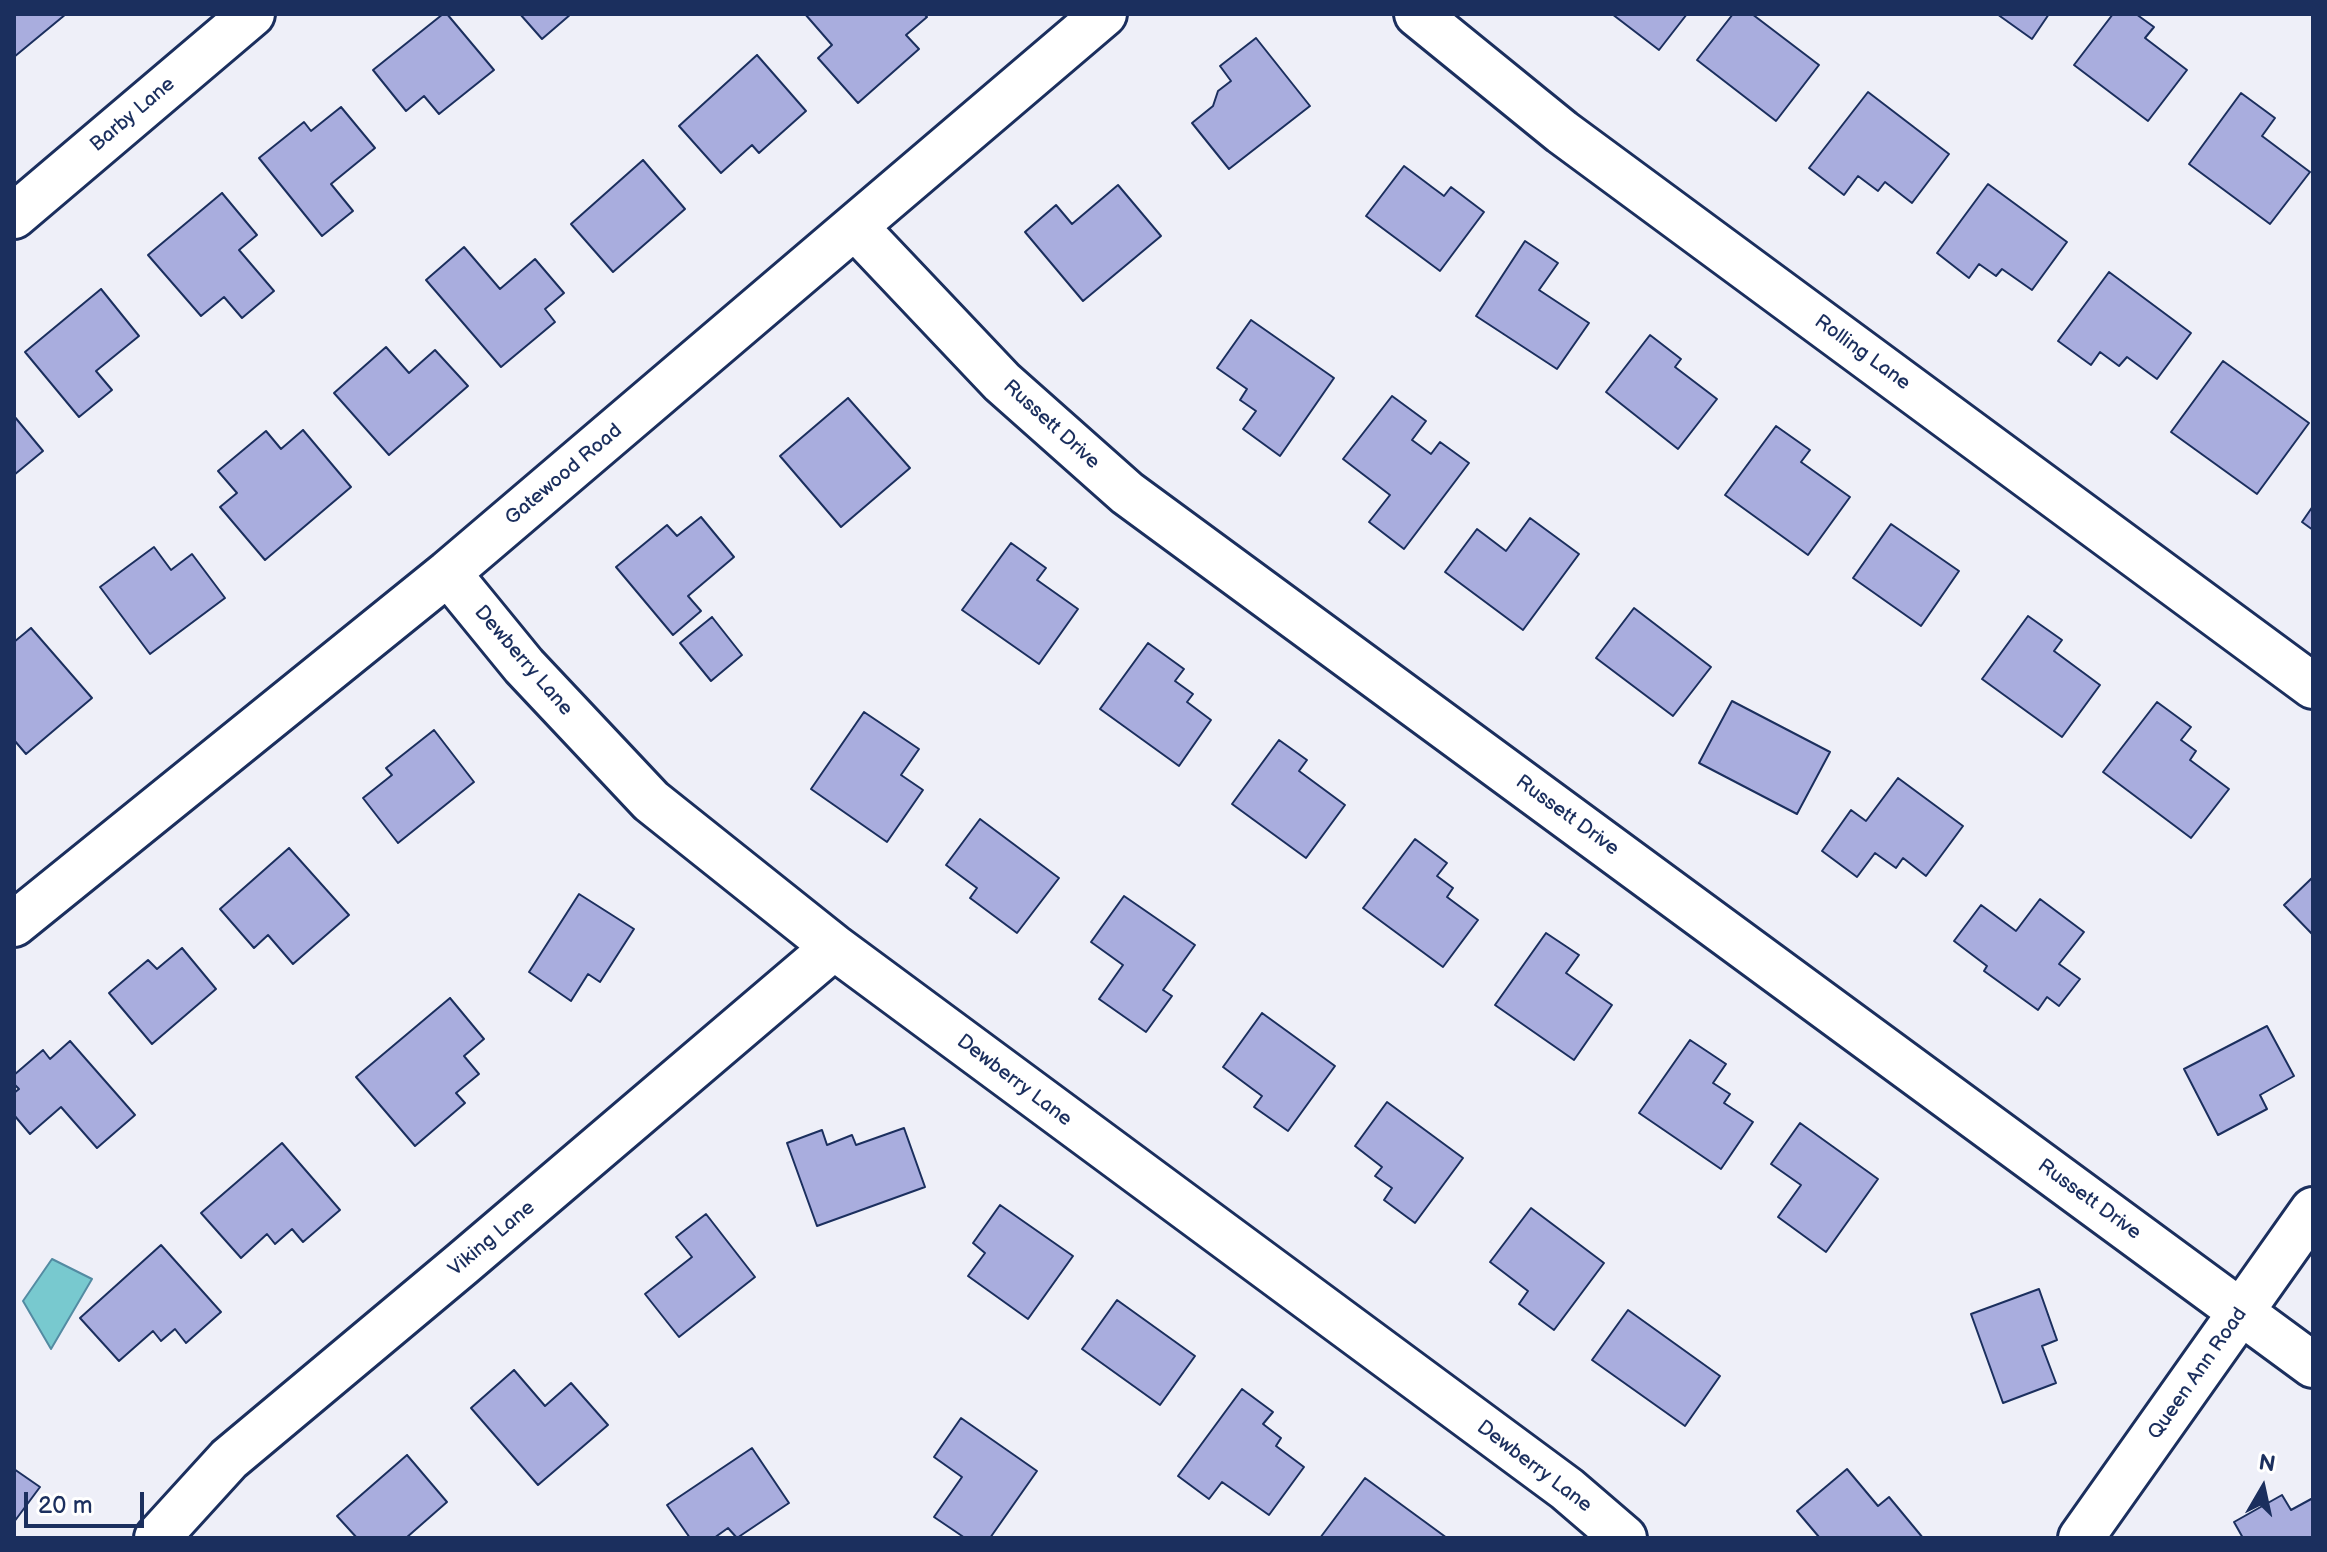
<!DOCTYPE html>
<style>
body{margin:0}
#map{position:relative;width:2327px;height:1552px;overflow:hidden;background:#eeeff8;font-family:"Balsamiq Sans",sans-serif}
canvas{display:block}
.frame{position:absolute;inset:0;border:16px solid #1b2f5e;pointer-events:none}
.north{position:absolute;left:2223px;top:1448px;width:80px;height:80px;-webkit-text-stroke:6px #fff;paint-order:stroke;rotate:9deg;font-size:22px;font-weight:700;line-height:32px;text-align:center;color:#1b2f5e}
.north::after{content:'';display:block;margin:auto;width:28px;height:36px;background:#1b2f5e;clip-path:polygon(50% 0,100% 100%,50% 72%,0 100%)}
.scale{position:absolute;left:24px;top:1492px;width:120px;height:36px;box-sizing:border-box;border:4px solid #1b2f5e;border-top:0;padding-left:10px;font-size:24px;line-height:28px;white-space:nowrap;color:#1b2f5e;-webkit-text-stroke:6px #fff;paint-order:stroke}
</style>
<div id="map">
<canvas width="2327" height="1552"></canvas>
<div class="frame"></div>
<div class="north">N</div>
<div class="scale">20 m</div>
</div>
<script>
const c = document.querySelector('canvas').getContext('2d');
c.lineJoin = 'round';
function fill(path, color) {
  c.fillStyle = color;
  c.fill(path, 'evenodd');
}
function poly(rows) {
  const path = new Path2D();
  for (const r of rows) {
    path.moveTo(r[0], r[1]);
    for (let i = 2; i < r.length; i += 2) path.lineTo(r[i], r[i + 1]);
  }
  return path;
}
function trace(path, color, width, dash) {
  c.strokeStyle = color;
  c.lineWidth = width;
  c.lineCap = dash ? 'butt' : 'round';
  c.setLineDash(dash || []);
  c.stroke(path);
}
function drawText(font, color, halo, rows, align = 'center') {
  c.font = font + ' "Balsamiq Sans",sans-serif';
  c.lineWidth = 6;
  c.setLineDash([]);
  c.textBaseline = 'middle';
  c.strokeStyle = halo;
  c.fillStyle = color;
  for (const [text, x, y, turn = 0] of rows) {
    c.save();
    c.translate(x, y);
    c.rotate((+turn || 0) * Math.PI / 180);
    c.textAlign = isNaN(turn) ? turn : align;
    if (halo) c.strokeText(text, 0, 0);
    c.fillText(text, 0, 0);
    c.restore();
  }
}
const water = poly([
 [52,1259,92,1279,51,1349,23,1301,52,1259]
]);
fill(water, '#78c9cf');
trace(water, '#538ba2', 2);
const building = poly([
 [14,14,66,14,14,57,14,14],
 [443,14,447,14,494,70,439,114,424,96,406,111,373,70,443,14],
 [520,14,571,14,542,39,520,14],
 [805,14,924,14,927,17,906,35,919,49,858,103,818,58,832,45,805,14],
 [1612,14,1687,14,1659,50,1612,14],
 [1733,14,1752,14,1819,65,1776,121,1697,60,1733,14],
 [1997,14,2049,14,2032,39,1997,14],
 [2113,14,2136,14,2154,27,2145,38,2187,70,2148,121,2074,65,2113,14],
 [1256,38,1310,106,1229,169,1192,123,1213,106,1218,91,1231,81,1220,66,1256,38],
 [757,55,806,111,759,153,752,145,721,173,679,126,757,55],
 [1868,92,1949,154,1912,203,1885,182,1878,191,1858,176,1844,195,1809,168,1868,92],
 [2241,93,2275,118,2262,136,2310,172,2270,224,2189,164,2241,93],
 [341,107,375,148,331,184,353,211,322,236,259,158,304,122,311,131,341,107],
 [643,160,685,209,613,272,571,224,643,160],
 [1404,166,1444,196,1451,187,1484,212,1440,271,1366,216,1404,166],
 [1988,184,2067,242,2032,290,2002,269,1996,276,1979,264,1969,278,1937,253,1988,184],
 [1118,185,1161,236,1083,301,1025,232,1056,205,1072,224,1118,185],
 [222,193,257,235,239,250,274,291,242,318,224,297,201,316,148,255,222,193],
 [1525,241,1558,263,1539,290,1589,323,1557,369,1476,316,1525,241],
 [464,247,500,289,535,259,564,293,545,309,555,322,501,367,426,280,464,247],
 [2109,272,2191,333,2157,379,2127,357,2119,366,2100,352,2091,365,2058,341,2109,272],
 [101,289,139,336,96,371,112,390,79,417,25,352,101,289],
 [1251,320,1334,378,1280,456,1243,429,1256,411,1240,400,1247,389,1217,368,1251,320],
 [1650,335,1681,359,1675,367,1717,399,1678,449,1606,392,1650,335],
 [386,347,409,373,435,350,468,386,389,455,334,393,386,347],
 [2223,361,2309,423,2257,494,2171,432,2223,361],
 [1392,396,1426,421,1412,440,1431,454,1440,442,1469,463,1404,549,1369,522,1390,495,1343,459,1392,396],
 [848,398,910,468,841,527,780,456,848,398],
 [14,416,43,451,14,475,14,416],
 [1776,426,1810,450,1801,462,1850,497,1808,555,1725,495,1776,426],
 [303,430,351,487,265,560,220,507,237,493,218,471,266,431,281,449,303,430],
 [2313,506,2313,530,2302,522,2313,506],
 [701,517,734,557,688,596,701,611,673,635,616,567,667,525,677,536,701,517],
 [1530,518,1579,554,1523,630,1445,572,1477,529,1506,551,1530,518],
 [1891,524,1959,571,1921,626,1853,578,1891,524],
 [1011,543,1046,568,1037,580,1078,609,1039,664,962,610,1011,543],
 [154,547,171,570,192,554,225,598,150,654,100,587,154,547],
 [1634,608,1711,667,1673,716,1596,658,1634,608],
 [2028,616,2062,640,2054,651,2100,685,2062,737,1982,679,2028,616],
 [712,617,742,655,711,681,680,643,712,617],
 [31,628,92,698,26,754,14,740,14,642,31,628],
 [1148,643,1184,669,1175,681,1193,694,1187,702,1211,720,1179,766,1100,709,1148,643],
 [1732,701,1830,752,1797,814,1699,763,1732,701],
 [2157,702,2191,727,2181,740,2196,751,2190,760,2229,789,2191,838,2103,772,2157,702],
 [864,712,919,749,901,775,923,790,887,842,811,789,864,712],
 [434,730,474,782,398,843,363,798,392,775,386,768,434,730],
 [1279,740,1307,760,1299,771,1345,805,1306,858,1232,804,1279,740],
 [1898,778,1963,826,1926,876,1903,858,1896,868,1875,853,1857,877,1822,851,1851,810,1866,821,1898,778],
 [980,819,1059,878,1017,933,970,898,977,888,946,865,980,819],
 [1415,839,1447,863,1437,876,1453,888,1447,897,1478,920,1443,967,1363,908,1415,839],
 [289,848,349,915,293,964,268,935,254,948,220,909,289,848],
 [2313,877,2313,935,2284,905,2313,877],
 [579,894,634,929,600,982,588,974,571,1001,529,972,579,894],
 [1124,896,1195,945,1163,990,1172,996,1146,1032,1099,999,1123,965,1091,942,1124,896],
 [2040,899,2084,932,2059,964,2080,979,2059,1006,2047,997,2038,1010,1984,971,1987,966,1954,941,1981,905,2016,931,2040,899],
 [1546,933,1579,955,1566,973,1612,1005,1574,1060,1495,1005,1546,933],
 [182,948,216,989,152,1044,109,993,148,960,157,969,182,948],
 [450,998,484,1039,464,1056,479,1074,456,1093,465,1103,415,1146,356,1077,450,998],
 [1262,1013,1335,1066,1288,1131,1254,1107,1262,1096,1223,1067,1262,1013],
 [2267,1026,2294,1076,2260,1095,2267,1109,2218,1135,2184,1069,2267,1026],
 [1690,1040,1726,1064,1713,1083,1730,1094,1724,1103,1753,1122,1721,1169,1639,1113,1690,1040],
 [70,1041,135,1115,97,1148,61,1107,30,1134,14,1115,14,1093,19,1089,14,1084,14,1075,43,1050,50,1059,70,1041],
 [1387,1102,1463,1158,1415,1223,1384,1200,1392,1188,1375,1176,1382,1167,1355,1146,1387,1102],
 [1800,1123,1878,1179,1826,1252,1778,1217,1801,1185,1771,1164,1800,1123],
 [904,1128,925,1187,817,1226,787,1143,822,1130,827,1145,852,1135,856,1145,904,1128],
 [282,1143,340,1210,303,1242,292,1229,275,1244,267,1234,241,1258,201,1213,282,1143],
 [1000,1205,1073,1256,1028,1319,968,1276,985,1253,973,1243,1000,1205],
 [1531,1208,1604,1263,1554,1330,1519,1304,1528,1291,1490,1262,1531,1208],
 [706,1214,755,1277,679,1337,645,1294,692,1257,676,1237,706,1214],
 [161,1245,221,1312,186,1343,175,1329,161,1341,153,1331,119,1361,80,1318,161,1245],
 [2039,1289,2057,1340,2042,1346,2056,1383,2003,1403,1971,1314,2039,1289],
 [1117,1300,1195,1356,1160,1405,1082,1349,1117,1300],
 [1628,1310,1720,1376,1685,1426,1592,1360,1628,1310],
 [514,1370,545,1406,571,1383,608,1425,538,1485,471,1408,514,1370],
 [1242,1389,1273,1412,1263,1424,1281,1438,1276,1446,1304,1467,1269,1515,1222,1482,1209,1499,1178,1476,1242,1389],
 [961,1418,1037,1471,990,1538,965,1538,934,1517,962,1477,934,1457,961,1418],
 [752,1448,789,1503,737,1538,728,1528,714,1538,690,1538,667,1505,752,1448],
 [407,1455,447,1502,406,1538,357,1538,337,1516,407,1455],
 [14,1469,40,1487,14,1522,14,1469],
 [1847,1469,1878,1506,1889,1497,1923,1538,1817,1538,1819,1537,1797,1511,1847,1469],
 [1365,1478,1447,1538,1320,1538,1365,1478],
 [2282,1495,2291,1510,2313,1498,2313,1538,2243,1538,2234,1522,2282,1495]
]);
fill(building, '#a9adde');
trace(building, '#1b2f5e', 2);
const minor = poly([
 [1417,14,1562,132,2313,686],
 [14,216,252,14],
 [856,228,1002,382,1127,493,2313,1365],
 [448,573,524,666,651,801,834,947,1567,1489,1624,1538],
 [14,924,448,573,1104,14],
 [157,1538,229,1459,462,1264,834,947],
 [2081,1538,2313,1210]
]);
trace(minor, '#1b2f5e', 50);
trace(minor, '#fff', 44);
drawText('20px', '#1b2f5e', '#fff', [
 ["Barby Lane",133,115,-40],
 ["Rolling Lane",1862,353,36],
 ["Russett Drive",1051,425,42],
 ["Gatewood Road",564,475,-40],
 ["Dewberry Lane",523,661,49],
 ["Russett Drive",1567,816,36],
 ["Dewberry Lane",1014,1081,37],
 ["Russett Drive",2089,1200,36],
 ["Viking Lane",492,1239,-40],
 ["Queen Ann Road",2198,1374,-55],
 ["Dewberry Lane",1534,1467,37]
]);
</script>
